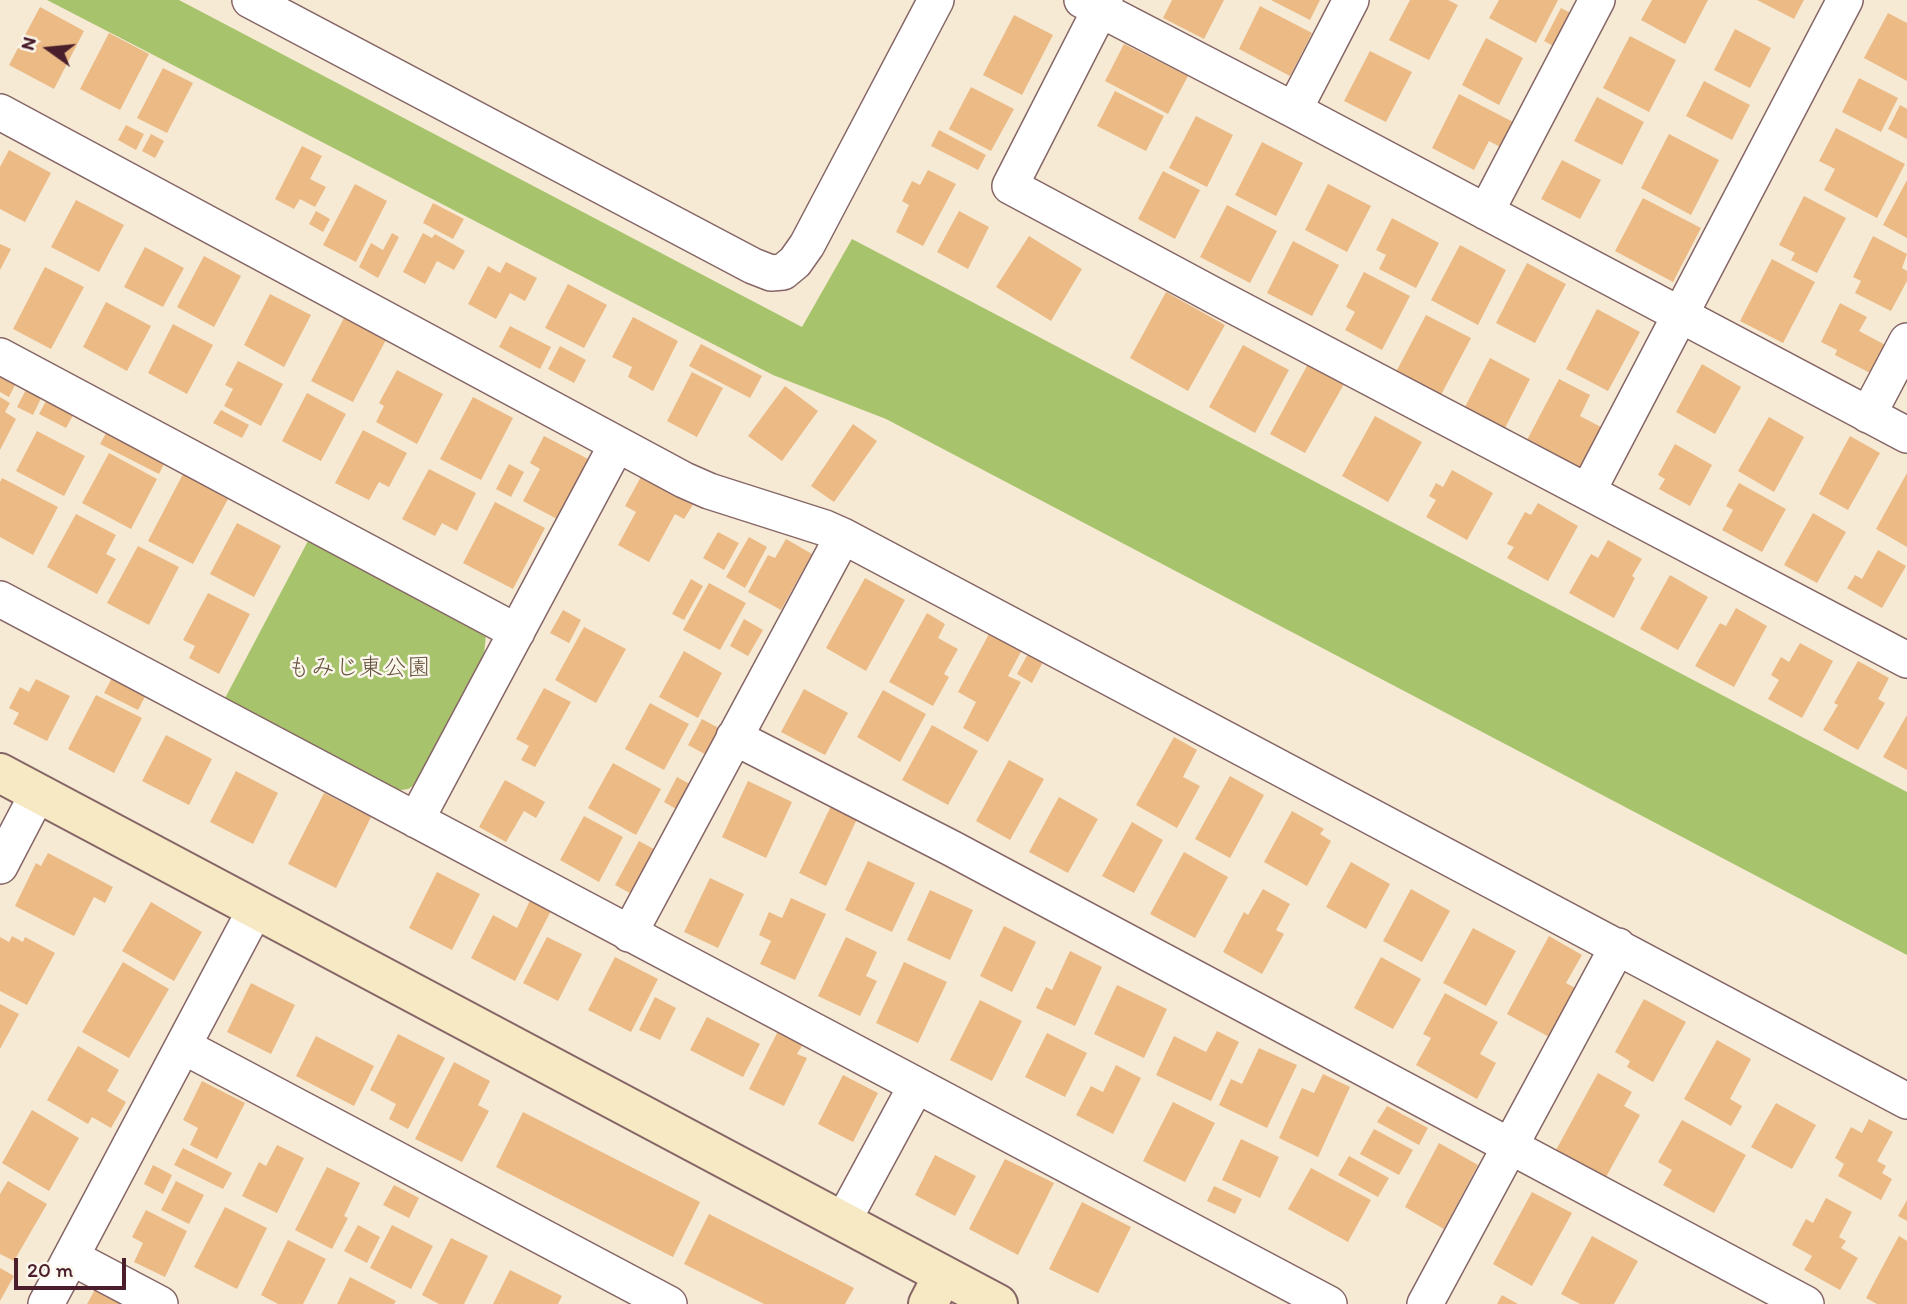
<!DOCTYPE html>
<meta charset="utf-8">
<style>
body{margin:0}
#map{position:relative;width:1907px;height:1304px;overflow:hidden;background:#f6ead5;font-family:Itim,sans-serif}
canvas{display:block}
.north{position:absolute;left:14px;top:14px;width:70px;height:70px;-webkit-text-stroke:5px #fbf7ec;paint-order:stroke;rotate:285deg;font-size:19px;font-weight:700;line-height:28px;text-align:center;color:#4a1f2b}
.north::after{content:'';display:block;margin:auto;width:24px;height:32px;background:#4a1f2b;clip-path:polygon(50% 0,100% 100%,50% 72%,0 100%)}
.scale{position:absolute;left:14px;top:1258px;width:112px;height:32px;box-sizing:border-box;border:4px solid #4a1f2b;border-top:0;padding-left:9px;font-size:21px;line-height:24px;white-space:nowrap;color:#4a1f2b;-webkit-text-stroke:5px #fbf7ec;paint-order:stroke}
</style>
<div id="map">
<canvas width="1907" height="1304"></canvas>
<div class="north">N</div>
<div class="scale">20 m</div>
</div>
<script>
const c = document.querySelector('canvas').getContext('2d');
c.lineJoin = 'round';
function fill(path, color) {
  c.fillStyle = color;
  c.fill(path, 'evenodd');
}
function poly(rows) {
  const path = new Path2D();
  for (const r of rows) {
    path.moveTo(r[0], r[1]);
    for (let i = 2; i < r.length; i += 2) path.lineTo(r[i], r[i + 1]);
  }
  return path;
}
function trace(path, color, width, dash) {
  c.strokeStyle = color;
  c.lineWidth = width;
  c.lineCap = dash ? 'butt' : 'round';
  c.setLineDash(dash || []);
  c.stroke(path);
}
function drawText(font, color, halo, rows, align = 'center') {
  c.font = font + ' Itim,"Klee One",sans-serif';
  c.lineWidth = 5;
  c.setLineDash([]);
  c.textBaseline = 'middle';
  c.strokeStyle = halo;
  c.fillStyle = color;
  for (const [text, x, y, turn = 0] of rows) {
    c.save();
    c.translate(x, y);
    c.rotate((+turn || 0) * Math.PI / 180);
    c.textAlign = isNaN(turn) ? turn : align;
    if (halo) c.strokeText(text, 0, 0);
    c.fillText(text, 0, 0);
    c.restore();
  }
}
fill(poly([
 [47,0,179,0,802,327,852,239,1907,792,1907,955,886,419,773,375],
 [308,541,486,634,484,655,416,784,408,789,401,790,390,787,224,700]
]), '#a7c46c');
fill(poly([
 [1172,0,1224,0,1204,39,1163,18],
 [1271,0,1320,0,1310,20],
 [1410,0,1448,0,1458,5,1429,60,1389,40],
 [1499,0,1558,0,1536,43,1489,18],
 [1652,0,1708,0,1685,44,1641,20],
 [1757,0,1804,0,1794,19],
 [1260,6,1312,33,1290,76,1239,49],
 [40,7,84,31,54,89,9,65],
 [1561,8,1578,17,1561,50,1544,41],
 [1888,13,1907,23,1907,81,1864,58],
 [1014,15,1053,35,1022,95,983,75],
 [1735,29,1771,48,1750,88,1714,70],
 [109,33,149,54,120,110,80,89],
 [1630,36,1676,60,1649,112,1603,88],
 [1486,38,1523,58,1499,105,1462,85],
 [1124,44,1188,76,1168,114,1105,81],
 [1370,51,1412,72,1386,122,1344,101],
 [163,68,193,83,167,133,137,118],
 [1859,78,1898,98,1881,132,1842,112],
 [1704,81,1750,105,1732,140,1686,116],
 [971,87,1014,109,991,151,949,129],
 [1115,91,1164,116,1146,151,1097,126],
 [1459,94,1515,123,1502,148,1489,141,1474,170,1432,148],
 [1597,97,1644,122,1622,165,1574,141],
 [1900,105,1907,109,1907,139,1888,129],
 [1196,116,1233,135,1207,187,1169,168],
 [126,125,144,134,136,150,118,140],
 [1836,128,1905,164,1877,218,1824,190,1835,169,1819,161],
 [939,130,986,155,978,170,931,146],
 [151,134,164,141,155,158,142,151],
 [1669,134,1719,160,1691,215,1641,188],
 [1262,142,1303,163,1276,216,1235,195],
 [302,146,322,156,310,179,326,187,315,207,300,199,294,209,275,199],
 [9,150,51,173,25,222,0,209,0,167],
 [1562,160,1601,180,1580,219,1541,199],
 [928,170,956,184,923,246,896,232,909,205,902,201,912,181,920,185],
 [1163,171,1200,190,1175,239,1138,219],
 [1907,180,1907,238,1883,225],
 [355,184,387,201,356,262,323,245],
 [1328,184,1371,206,1347,252,1305,230],
 [1804,196,1846,218,1817,273,1791,260,1795,253,1779,245],
 [1643,198,1701,228,1673,282,1615,251],
 [76,200,124,225,99,272,51,247],
 [433,203,464,219,453,239,423,223],
 [1227,205,1277,231,1250,283,1200,257],
 [316,211,330,219,323,232,309,224],
 [959,211,989,227,968,269,937,252],
 [1392,218,1439,243,1416,288,1379,269,1386,255,1376,250],
 [392,233,399,237,378,278,359,267,371,243,383,250],
 [423,233,432,238,435,234,465,251,454,270,437,261,425,284,403,272],
 [1029,236,1082,269,1051,321,996,287],
 [1873,236,1907,254,1902,268,1907,271,1907,281,1891,311,1855,293,1861,281,1853,277],
 [1293,241,1339,265,1312,316,1267,293],
 [0,244,11,249,0,270],
 [1460,245,1506,270,1478,325,1431,300],
 [145,247,184,268,163,307,124,287],
 [204,256,241,276,214,327,177,307],
 [1772,259,1815,282,1783,343,1740,321],
 [506,262,537,278,525,301,510,293,496,319,468,304,488,266,500,273],
 [1527,263,1566,284,1535,343,1496,323],
 [45,267,84,287,51,349,13,329],
 [1364,272,1410,296,1382,350,1345,330,1355,312,1346,307],
 [568,284,607,305,584,348,545,328],
 [1166,292,1225,325,1188,391,1130,358],
 [270,294,311,315,284,367,244,345],
 [106,302,151,326,127,371,83,347],
 [1840,303,1867,317,1859,331,1891,348,1876,376,1835,355,1837,350,1821,342],
 [1597,309,1640,332,1608,391,1566,369],
 [1426,315,1471,338,1441,395,1396,372],
 [345,316,387,338,353,402,311,381],
 [633,317,678,341,653,391,628,377,632,367,612,357],
 [173,324,213,345,187,394,148,373],
 [510,326,551,347,540,369,499,347],
 [701,344,762,376,750,398,689,366],
 [1243,345,1289,370,1255,433,1209,407],
 [560,346,586,360,574,383,548,369],
 [1490,358,1530,379,1505,428,1465,407],
 [238,361,283,384,261,426,224,406,233,389,225,385],
 [1308,364,1344,384,1305,453,1270,434],
 [1702,364,1741,387,1715,434,1676,412],
 [0,370,18,379,9,397,0,392],
 [397,370,443,394,417,444,376,422,384,406,379,403],
 [692,372,723,388,697,437,667,421],
 [1559,379,1590,395,1580,416,1601,427,1579,469,1526,442],
 [29,384,44,392,33,415,17,407],
 [785,386,818,411,782,461,748,436],
 [307,393,346,414,321,461,282,441],
 [50,394,77,408,66,428,39,414],
 [0,397,10,403,5,412,16,419,0,450],
 [473,397,513,418,481,480,440,459],
 [221,410,249,425,242,438,213,423],
 [1375,416,1422,442,1388,502,1342,476],
 [1769,417,1804,437,1774,492,1738,471],
 [111,424,169,454,159,474,100,444],
 [853,424,877,441,834,502,811,486],
 [363,430,407,453,389,487,379,482,369,500,335,483],
 [37,431,85,456,64,496,16,471],
 [544,436,590,460,559,520,523,501,540,469,530,463],
 [1850,436,1880,453,1848,510,1819,494],
 [1675,444,1712,465,1690,506,1659,489,1665,479,1658,475],
 [109,453,157,479,131,529,82,503],
 [509,464,524,472,511,497,496,489],
 [429,469,476,493,457,531,442,523,435,536,402,519],
 [1452,470,1493,493,1467,540,1426,517,1436,500,1429,496,1436,483,1443,487],
 [1907,473,1907,547,1876,529],
 [183,474,228,499,193,564,148,541],
 [642,475,694,503,684,519,675,514,649,562,618,545,636,512,625,506],
 [2,478,58,507,33,555,0,537,0,482],
 [1739,483,1786,509,1762,552,1722,530,1733,510,1726,506],
 [495,502,545,528,513,589,463,563],
 [1538,503,1578,526,1548,581,1507,558,1514,547,1507,544,1525,512,1531,515],
 [1813,513,1846,532,1817,583,1784,565],
 [76,514,116,535,106,554,116,559,97,594,47,567],
 [237,523,281,546,254,597,210,574],
 [718,532,739,543,724,570,703,558],
 [749,537,767,547,745,588,726,577],
 [786,539,812,554,781,610,748,592,768,555,775,558],
 [1608,540,1642,559,1632,576,1635,578,1614,618,1569,593,1591,554,1598,558],
 [138,546,179,567,149,625,107,603],
 [1878,550,1906,566,1882,608,1847,588,1855,575,1862,579],
 [1670,575,1708,597,1678,650,1640,629],
 [865,578,905,600,866,671,826,648],
 [691,579,703,586,684,620,672,614],
 [709,583,746,603,720,650,683,630],
 [208,593,250,614,219,674,189,658,195,646,183,640],
 [1736,608,1767,626,1734,687,1695,666,1720,623,1726,626],
 [563,610,581,620,569,643,550,633],
 [927,613,945,624,938,638,958,649,944,674,949,677,933,706,889,682],
 [744,619,763,630,748,656,730,646],
 [584,627,626,649,596,703,555,680],
 [990,632,1022,650,1008,676,1021,682,988,742,963,728,976,702,958,692],
 [1800,643,1833,661,1802,718,1768,699,1779,680,1771,675,1781,657,1789,662],
 [1030,650,1045,658,1032,683,1017,674],
 [684,651,722,673,698,718,659,697],
 [1858,661,1889,678,1878,699,1885,703,1858,750,1823,730,1838,705,1834,703],
 [114,674,148,691,138,710,104,693],
 [36,679,70,696,47,741,13,724,19,713,9,708,20,687,29,692],
 [544,688,571,702,535,767,521,760,529,746,516,739],
 [804,689,848,713,825,755,781,732],
 [883,690,926,714,900,762,857,737],
 [96,695,142,718,114,773,68,749],
 [650,703,689,724,664,770,625,749],
 [1907,715,1907,770,1883,757],
 [702,719,726,732,712,758,688,745],
 [932,725,978,751,948,805,902,780],
 [166,735,212,759,189,805,142,781],
 [1174,737,1197,750,1183,777,1200,786,1177,828,1136,805],
 [1009,760,1044,779,1010,840,976,821],
 [613,763,661,789,636,835,588,808],
 [236,771,278,793,253,844,210,822],
 [1230,776,1264,795,1230,858,1195,839],
 [677,777,697,788,683,813,664,802],
 [505,780,545,802,536,818,524,811,506,842,479,827],
 [748,781,792,802,766,858,722,837],
 [324,793,371,817,336,888,288,864],
 [1059,797,1098,819,1068,873,1029,852],
 [831,806,857,819,826,886,799,873],
 [1292,811,1324,829,1320,834,1331,841,1307,886,1264,862],
 [584,816,623,837,599,882,560,860],
 [1132,822,1163,840,1134,893,1102,876],
 [639,841,661,853,637,897,615,885],
 [1184,852,1228,877,1195,938,1150,914],
 [48,853,113,887,105,903,94,897,74,936,15,906,36,863,41,866],
 [868,861,915,883,892,932,845,910],
 [1351,862,1390,884,1366,929,1326,907],
 [437,872,480,894,452,950,409,928],
 [710,878,744,894,718,948,684,932],
 [1263,889,1290,904,1276,930,1284,934,1262,974,1223,952,1244,912,1248,915],
 [1411,889,1450,911,1422,962,1383,941],
 [930,890,973,910,950,960,907,940],
 [533,894,554,905,515,981,471,958,493,915,517,928],
 [791,898,826,914,795,980,760,964,771,941,759,935,769,912,782,918],
 [151,902,202,932,174,981,122,951],
 [1004,926,1036,942,1012,992,980,976],
 [1473,928,1516,951,1486,1006,1443,983],
 [12,936,23,942,25,937,55,953,27,1005,0,991,0,937,9,942],
 [1549,936,1582,955,1566,983,1577,989,1551,1038,1507,1014],
 [547,937,582,954,558,1001,523,983],
 [846,937,877,952,866,976,877,981,860,1016,818,996],
 [1070,951,1102,967,1075,1026,1036,1008,1046,987,1052,990],
 [615,957,658,979,631,1032,588,1010],
 [1381,957,1421,979,1393,1029,1354,1008],
 [123,962,169,989,129,1058,82,1032],
 [904,962,947,982,918,1043,876,1023],
 [251,983,295,1005,271,1054,227,1032],
 [1117,985,1167,1009,1144,1058,1094,1034],
 [1445,993,1498,1022,1480,1054,1496,1063,1477,1099,1416,1065,1431,1038,1423,1034],
 [655,997,676,1008,660,1040,639,1030],
 [1644,999,1686,1022,1653,1082,1627,1067,1630,1061,1615,1052],
 [980,1000,1022,1021,992,1081,950,1060],
 [0,1004,19,1014,0,1049],
 [707,1017,760,1044,743,1077,690,1050],
 [778,1031,803,1044,797,1054,807,1058,784,1106,749,1089],
 [1217,1031,1239,1042,1211,1101,1156,1075,1174,1036,1206,1052],
 [1047,1033,1087,1053,1065,1097,1025,1077],
 [398,1034,445,1058,408,1129,389,1119,396,1104,370,1090],
 [316,1036,374,1066,354,1106,296,1076],
 [1717,1040,1751,1059,1730,1099,1742,1106,1731,1126,1684,1099],
 [78,1046,119,1070,107,1091,126,1102,111,1128,92,1117,88,1124,47,1100],
 [1259,1048,1297,1065,1267,1128,1219,1105,1231,1079,1242,1084],
 [454,1062,490,1081,478,1105,489,1111,462,1162,415,1139],
 [1116,1065,1141,1078,1113,1134,1076,1115,1091,1086,1103,1092],
 [1598,1073,1632,1092,1624,1106,1640,1115,1606,1177,1556,1150],
 [1323,1074,1350,1087,1318,1157,1279,1138,1302,1088,1314,1093],
 [843,1075,878,1093,853,1142,818,1124],
 [202,1081,245,1103,217,1159,190,1145,198,1128,183,1120],
 [1173,1102,1215,1123,1185,1182,1143,1161],
 [1776,1103,1816,1125,1792,1169,1751,1147],
 [1387,1106,1428,1128,1419,1145,1377,1122],
 [32,1110,79,1138,49,1191,2,1163],
 [523,1112,700,1202,673,1257,496,1167],
 [1869,1119,1893,1132,1877,1161,1886,1166,1882,1173,1892,1179,1881,1200,1838,1176,1844,1164,1835,1158,1851,1127,1862,1133],
 [1682,1120,1746,1155,1714,1213,1663,1185,1672,1170,1658,1162],
 [1374,1129,1413,1150,1399,1175,1360,1154],
 [1241,1139,1279,1157,1260,1198,1222,1180],
 [1439,1143,1478,1165,1444,1229,1405,1207],
 [277,1145,304,1158,277,1213,242,1196,259,1162,266,1166],
 [183,1148,232,1173,223,1189,174,1165],
 [935,1155,976,1176,955,1216,915,1195],
 [1349,1156,1389,1178,1378,1197,1338,1175],
 [1005,1159,1054,1183,1018,1255,969,1229],
 [153,1165,172,1175,163,1194,144,1184],
 [327,1167,360,1183,344,1216,348,1218,332,1249,295,1230],
 [1311,1168,1371,1200,1348,1242,1288,1209],
 [8,1181,47,1204,14,1261,0,1254,0,1194],
 [176,1181,204,1195,189,1224,161,1210],
 [394,1185,419,1198,409,1218,383,1205],
 [1214,1186,1242,1199,1235,1214,1207,1201],
 [1532,1192,1572,1213,1532,1286,1493,1264],
 [1826,1198,1852,1212,1839,1237,1846,1241,1841,1248,1858,1258,1840,1290,1804,1270,1812,1256,1792,1245,1806,1219,1813,1223],
 [1907,1200,1907,1221,1898,1216],
 [1082,1202,1131,1227,1098,1293,1049,1269],
 [225,1207,267,1228,237,1289,194,1267],
 [146,1210,187,1231,165,1277,134,1262,143,1243,132,1237],
 [709,1214,854,1288,845,1304,764,1304,684,1264],
 [358,1225,380,1237,367,1263,344,1251],
 [392,1225,433,1246,411,1289,370,1268],
 [1592,1236,1638,1261,1614,1304,1580,1304,1561,1294],
 [1899,1236,1907,1241,1907,1304,1877,1304,1866,1298],
 [451,1238,488,1256,464,1304,439,1304,422,1295],
 [288,1240,326,1259,303,1304,278,1304,261,1295],
 [0,1268,14,1276,0,1301],
 [510,1270,562,1296,558,1304,493,1304],
 [350,1277,396,1301,394,1304,337,1304],
 [98,1284,130,1304,87,1304],
 [1502,1295,1518,1304,1497,1304]
]), '#ebba85');
const street = poly([
 [250,0,753,266,771,273,783,272,795,262,807,245,936,0],
 [1082,0,1294,110,1907,435],
 [1105,0,1010,186,1215,296,1907,660],
 [1294,110,1351,0],
 [0,112,684,480,709,491,825,528,843,536,1907,1101],
 [1486,212,1597,0],
 [0,356,517,632],
 [1868,415,1907,341],
 [1588,491,1845,0],
 [0,599,1329,1304],
 [734,737,951,848,1806,1304],
 [416,820,617,444],
 [0,866,38,793],
 [629,934,843,536],
 [183,1046,669,1304],
 [843,1221,916,1086],
 [71,1257,160,1304],
 [46,1304,255,910],
 [1425,1304,1618,946]
]);
const secondary = poly([
 [0,773,998,1304],
 [928,1304,943,1275]
]);
trace(street, '#866666', 38);
trace(secondary, '#866666', 42);
trace(street, '#fff', 35);
trace(secondary, '#f6e9c3', 38);
drawText('24px', '#66513e', '#fbf7ec', [
 ["もみじ東公園",359,669]
]);
</script>
